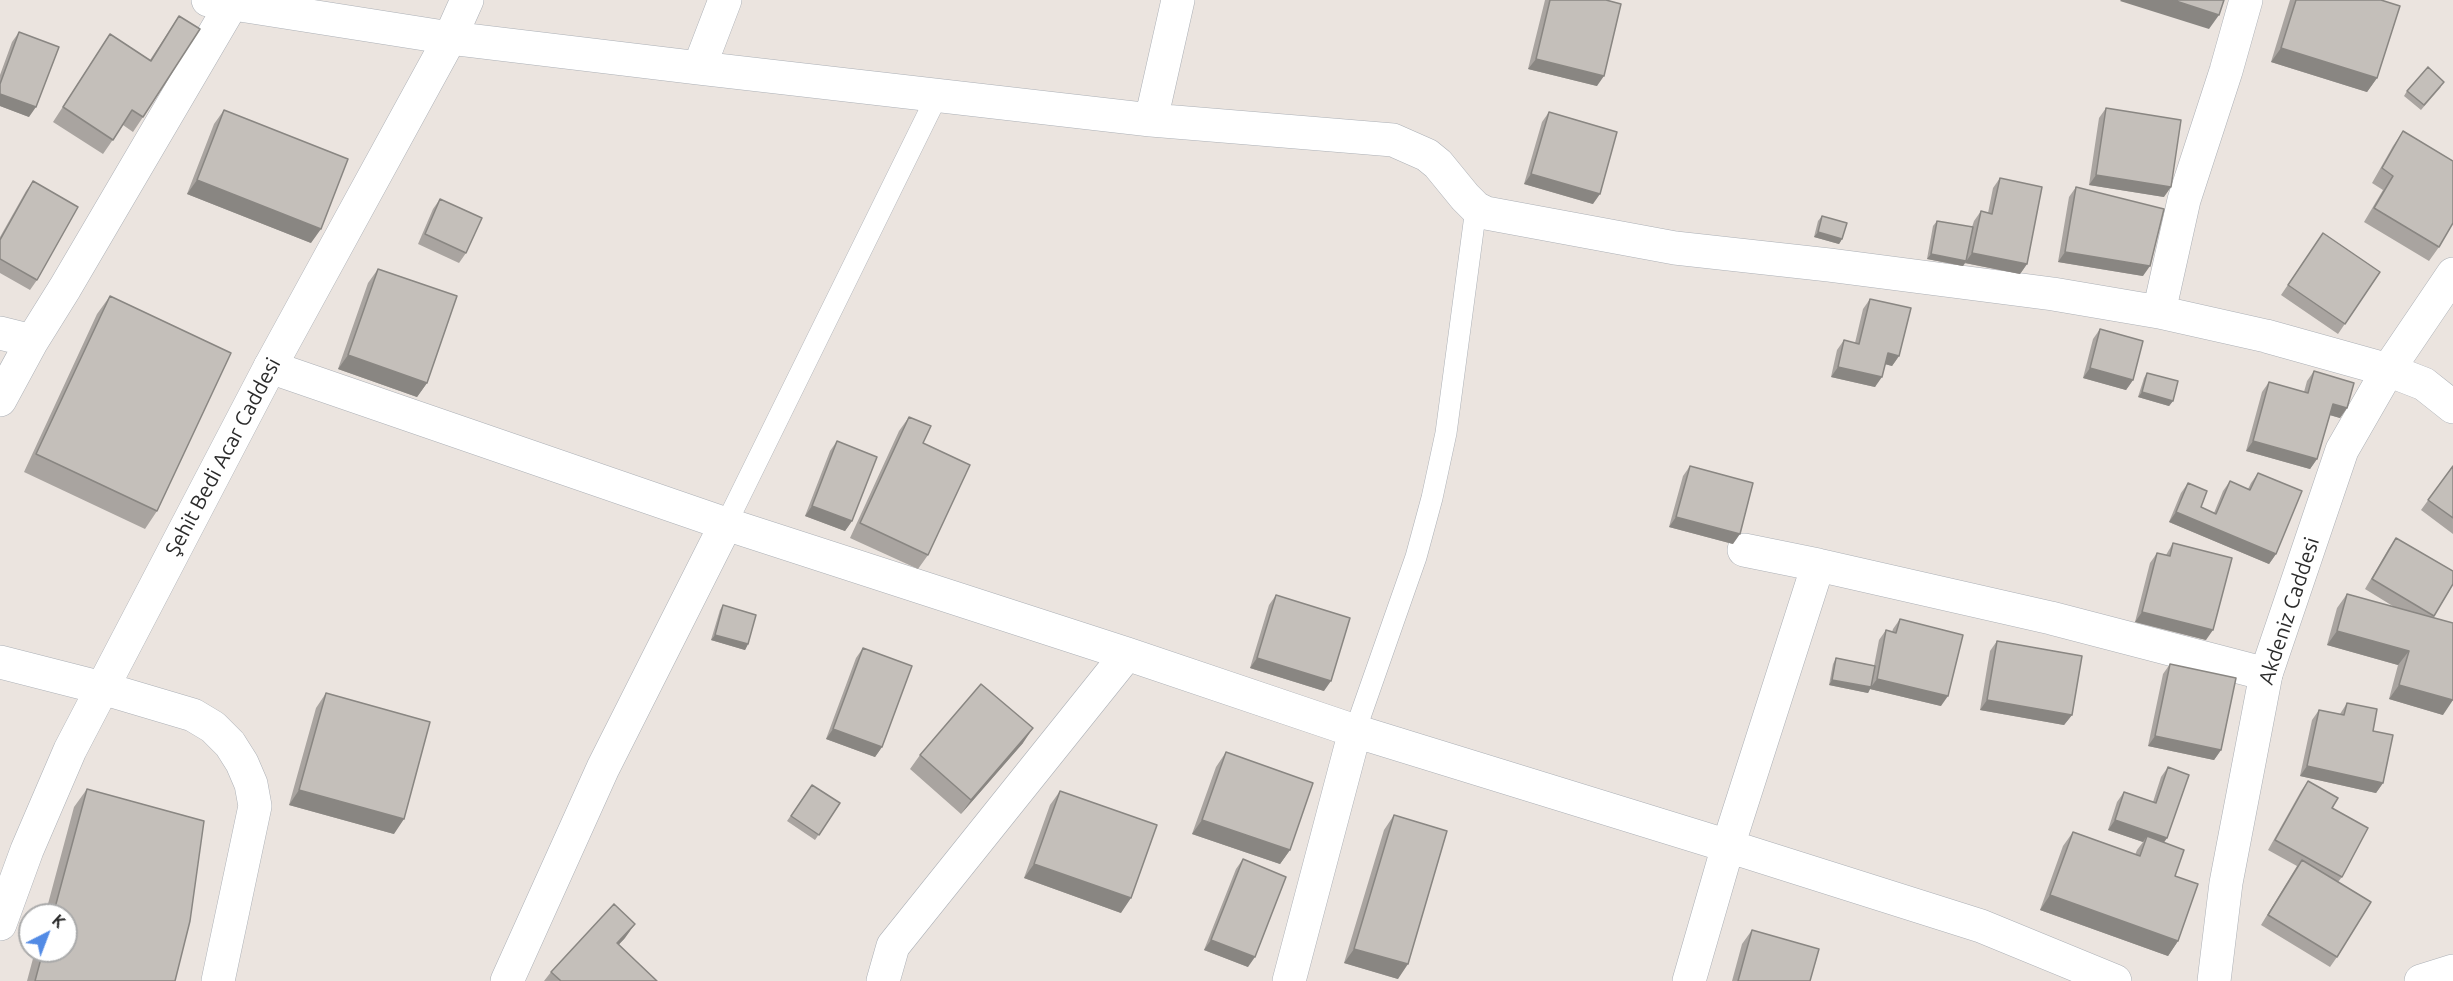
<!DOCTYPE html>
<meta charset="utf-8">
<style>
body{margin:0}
#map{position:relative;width:2453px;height:981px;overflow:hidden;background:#ebe4df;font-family:Ubuntu,sans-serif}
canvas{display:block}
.north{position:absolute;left:18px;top:903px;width:60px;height:60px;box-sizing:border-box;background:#fff;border:2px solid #aaa;border-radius:50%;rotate:42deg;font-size:16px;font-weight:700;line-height:24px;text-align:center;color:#2b2b2b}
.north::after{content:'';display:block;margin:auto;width:21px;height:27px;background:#538be5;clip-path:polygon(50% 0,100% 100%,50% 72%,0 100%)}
</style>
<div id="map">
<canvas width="2453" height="981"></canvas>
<div class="north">K</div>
</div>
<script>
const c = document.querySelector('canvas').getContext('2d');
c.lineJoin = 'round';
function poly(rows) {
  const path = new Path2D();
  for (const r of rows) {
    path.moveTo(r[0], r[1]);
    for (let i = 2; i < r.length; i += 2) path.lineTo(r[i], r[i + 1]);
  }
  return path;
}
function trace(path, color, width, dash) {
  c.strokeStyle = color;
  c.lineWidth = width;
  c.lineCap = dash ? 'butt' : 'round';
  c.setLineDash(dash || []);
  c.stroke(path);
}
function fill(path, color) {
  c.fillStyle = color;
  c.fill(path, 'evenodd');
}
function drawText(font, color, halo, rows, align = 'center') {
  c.font = font + ' Ubuntu,sans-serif';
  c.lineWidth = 6;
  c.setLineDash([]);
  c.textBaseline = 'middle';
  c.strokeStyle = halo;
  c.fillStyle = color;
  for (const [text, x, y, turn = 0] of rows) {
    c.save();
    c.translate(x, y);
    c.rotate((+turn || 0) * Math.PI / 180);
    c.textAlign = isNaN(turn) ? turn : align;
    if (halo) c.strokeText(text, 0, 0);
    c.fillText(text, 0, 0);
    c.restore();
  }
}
const lane = poly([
 [726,524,937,96],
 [1355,731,1416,557,1432,498,1446,433,1476,208]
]);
const street = poly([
 [208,0,450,38,699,68,1151,120,1393,140,1427,155,1438,164,1465,197,1476,208,1486,213,1675,248,1829,265,2053,294,2159,312,2266,336,2388,370,2424,384,2453,407],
 [699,68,725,0],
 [1151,120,1178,0],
 [2159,312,2184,200,2226,71,2246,0],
 [0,333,32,341],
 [270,367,726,524,1127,654,1355,731,1728,846,1981,926,2115,981],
 [0,400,32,341,65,288,234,0],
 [1744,550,1818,565],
 [0,662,102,688,193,715,213,727,230,744,242,763,251,784,255,806,218,981],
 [507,981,603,768,726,524],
 [883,981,893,946,1127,654],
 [1289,981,1355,731],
 [1689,981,1728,846,1818,565,2051,618,2266,674],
 [2421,981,2453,971]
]);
const secondary = poly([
 [0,924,27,850,70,750,270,367,450,38,467,0],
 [2214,981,2226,883,2266,674,2342,450,2388,370,2453,274]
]);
trace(lane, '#acb0b6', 22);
trace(street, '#acb0b6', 34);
trace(secondary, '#acb0b6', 34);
trace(lane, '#fff', 21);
trace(street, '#fff', 33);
trace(secondary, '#fff', 33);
fill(poly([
 [1545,0,1606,0,1597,86,1528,69],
 [2290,0,2381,0,2377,78,2367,92,2271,62],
 [179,16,143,117,133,132,123,125,103,154,53,122,110,34,150,60],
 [19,32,29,117,0,106,0,75,12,42],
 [2441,87,2421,110,2404,96,2407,91],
 [2106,108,2164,197,2089,185,2099,118],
 [224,110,311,243,187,194,214,124],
 [1549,112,1593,204,1524,184,1542,122],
 [2403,131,2439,247,2429,261,2364,222,2383,190,2372,183,2393,146],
 [2000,178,2027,264,2020,274,1965,263,1966,262,1963,266,1927,259,1933,226,1937,221,1972,227,1974,221,1981,211,1988,213,1993,188],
 [33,181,37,280,30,290,0,273,0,237,26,191],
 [2076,187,2143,276,2058,262,2069,197],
 [440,199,466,253,459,263,418,244,433,209],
 [1822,216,1842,239,1839,244,1814,237,1818,221],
 [2323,233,2380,272,2338,334,2281,295],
 [378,269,427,383,417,397,338,369,368,283],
 [110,296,157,511,145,529,24,472,97,314],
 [1870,299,1899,356,1892,366,1885,364,1875,387,1831,377,1837,350,1844,340,1855,343,1863,309],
 [2100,329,2133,380,2126,390,2083,378,2093,339],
 [2314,371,2347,408,2340,418,2330,415,2317,459,2310,469,2246,451,2262,392,2269,382,2304,392,2307,381],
 [2147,373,2173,401,2169,406,2138,397,2144,378],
 [909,417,923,443,928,555,918,569,850,538,899,431],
 [837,441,852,521,845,531,805,516,830,451],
 [1690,466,1733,544,1669,527,1683,476],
 [2453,466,2453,534,2421,510],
 [2258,473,2276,554,2269,564,2169,522,2181,493,2188,483,2201,507,2214,513,2223,491,2230,481,2248,489,2251,483],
 [2396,538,2453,584,2433,618,2443,715,2389,699,2398,665,2327,645,2337,608,2347,594,2396,608,2365,589,2389,548],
 [2173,543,2206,640,2135,622,2150,563,2157,553,2166,555],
 [1276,595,1324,691,1250,668,1269,605],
 [723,605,748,644,745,650,711,640,720,610],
 [1900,619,1941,706,1870,689,1868,693,1829,685,1833,664,1836,658,1874,666,1879,640,1886,630,1892,632,1893,629],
 [1997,641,2072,715,2064,725,1980,710,1990,651],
 [863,648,882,747,875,757,826,739,856,658],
 [2170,664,2221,750,2214,760,2148,746,2163,674],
 [326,693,394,834,289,805,316,708],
 [2347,703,2373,731,2383,783,2376,793,2300,776,2312,720,2319,710,2340,714],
 [1023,743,961,814,910,769,920,755],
 [1226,752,1290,850,1280,864,1192,834,1216,767],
 [2168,767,2167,838,2164,842,2175,876,2178,941,2168,956,2040,910,2063,846,2073,832,2135,855,2137,850,2143,842,2108,830,2117,802,2124,792,2153,802,2161,777],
 [2308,781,2332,808,2342,877,2338,882,2337,957,2330,967,2261,925,2297,866,2268,850,2301,791],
 [812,785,840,803,815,840,787,821],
 [87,789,175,981,27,981,35,951,66,951,66,915,45,915,74,807],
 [1060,791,1121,913,1024,878,1050,805],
 [1394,815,1398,979,1344,963,1384,830],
 [1243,859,1248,967,1204,950,1236,869],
 [1752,930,1810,981,1732,981,1742,944],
 [625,938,618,945,657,981,544,981,551,972]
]), '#a9a4a0');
fill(poly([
 [2121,0,2173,0,2219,15,2209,29,2120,1],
 [2281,48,2377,78,2367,92,2271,62],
 [1536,59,1604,76,1597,86,1528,69],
 [0,94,36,107,29,117,0,106],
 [1531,174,1600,194,1593,204,1524,184],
 [2096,175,2171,187,2164,197,2089,185],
 [197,180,321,229,311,243,187,194],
 [1818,232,1842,239,1839,244,1814,237],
 [2065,252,2150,266,2143,276,2058,262],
 [1972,253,2027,264,2020,274,1965,263],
 [1931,254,1966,261,1963,266,1927,259],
 [1888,353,1899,356,1892,366,1881,363],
 [348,355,427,383,417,397,338,369],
 [1838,367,1882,377,1875,387,1831,377],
 [2090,368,2133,380,2126,390,2083,378],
 [2142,392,2173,401,2169,406,2138,397],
 [2333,404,2347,408,2340,418,2326,414],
 [2253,441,2317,459,2310,469,2246,451],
 [812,506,852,521,845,531,805,516],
 [2176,512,2276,554,2269,564,2169,522],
 [1676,517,1740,534,1733,544,1669,527],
 [2142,612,2213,630,2206,640,2135,622],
 [2337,631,2409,651,2398,665,2327,645],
 [715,635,748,644,745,650,711,640],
 [1257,658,1331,681,1324,691,1250,668],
 [1877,679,1948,696,1941,706,1870,689,1868,693,1829,685,1832,680,1871,687],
 [2399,685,2453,700,2443,715,2389,699],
 [1987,700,2072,715,2064,725,1980,710],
 [1033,728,1023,743,961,814,971,800],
 [833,729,882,747,875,757,826,739],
 [2155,736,2221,750,2214,760,2148,746],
 [2307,766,2383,783,2376,793,2300,776],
 [299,790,404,819,394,834,289,805],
 [1202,820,1290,850,1280,864,1192,834],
 [2115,820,2167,838,2160,848,2147,836,2143,842,2108,830],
 [1034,864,1131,898,1121,913,1024,878],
 [2050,895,2178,941,2168,956,2040,910],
 [635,924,625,938,607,957,617,943],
 [1211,940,1255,957,1248,967,1204,950],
 [1354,949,1408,964,1398,979,1344,963]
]), '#898682');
const building = poly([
 [1550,0,1606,0,1621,4,1604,76,1536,59,1550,0],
 [2173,0,2224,0,2219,15,2173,0],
 [2296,0,2381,0,2400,6,2377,78,2281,48,2296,0],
 [179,16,200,29,143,117,132,110,113,140,63,107,110,34,151,61,179,16],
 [19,32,59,47,36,107,0,94,0,84,19,32],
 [2428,67,2444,82,2424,105,2407,91,2428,67],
 [2106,108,2181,120,2171,187,2096,175,2106,108],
 [224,110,348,159,321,229,197,180,224,110],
 [1549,112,1617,132,1600,194,1531,174,1549,112],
 [2403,131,2453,161,2453,223,2439,247,2374,208,2393,176,2382,168,2403,131],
 [2000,178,2042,187,2027,264,1972,253,1981,211,1992,214,2000,178],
 [33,181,78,207,37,280,0,259,0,240,33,181],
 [2076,187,2164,209,2150,266,2065,252,2076,187],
 [440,199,482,218,466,253,425,234,440,199],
 [1822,216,1847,223,1842,239,1818,232,1822,216],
 [1937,221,1973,227,1966,261,1931,254,1937,221],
 [2323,233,2380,272,2345,324,2288,285,2323,233],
 [378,269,457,296,427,383,348,355,378,269],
 [110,296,231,353,157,511,36,454,110,296],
 [1870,299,1911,308,1899,356,1888,353,1882,377,1838,367,1844,340,1859,344,1870,299],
 [2100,329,2143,341,2133,380,2090,368,2100,329],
 [2314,371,2354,383,2347,408,2333,404,2317,459,2253,441,2269,382,2308,393,2314,371],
 [2147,373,2178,381,2173,401,2142,392,2147,373],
 [909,417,931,426,923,443,970,465,928,555,860,523,909,417],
 [837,441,877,457,852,521,812,506,837,441],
 [1690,466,1753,483,1740,534,1676,517,1690,466],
 [2453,466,2453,518,2428,500,2453,466],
 [2258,473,2302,491,2276,554,2176,512,2188,483,2207,491,2201,507,2216,514,2230,481,2250,490,2258,473],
 [2396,538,2453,571,2453,584,2434,616,2372,579,2396,538],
 [2173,543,2232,558,2213,630,2142,612,2157,553,2170,556,2173,543],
 [2347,594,2453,623,2453,700,2399,685,2409,651,2337,631,2347,594],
 [1276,595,1350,618,1331,681,1257,658,1276,595],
 [723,605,756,615,748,644,715,635,723,605],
 [1900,619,1963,635,1948,696,1877,679,1886,630,1896,633,1900,619],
 [1997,641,2082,656,2072,715,1987,700,1997,641],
 [863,648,912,666,882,747,833,729,863,648],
 [1836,658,1875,666,1871,687,1832,680,1836,658],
 [2170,664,2236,678,2221,750,2155,736,2170,664],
 [981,684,1033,728,971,800,920,755,981,684],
 [326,693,430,722,404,819,299,790,326,693],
 [2347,703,2377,709,2373,731,2393,735,2383,783,2307,766,2319,710,2344,715,2347,703],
 [1226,752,1313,783,1290,850,1202,820,1226,752],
 [2168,767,2189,775,2167,838,2115,820,2124,792,2156,803,2168,767],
 [2308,781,2338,798,2332,808,2368,828,2342,877,2275,840,2308,781],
 [812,785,840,803,819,835,791,816,812,785],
 [87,789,204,821,190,921,175,981,35,981,43,951,66,951,66,915,53,915,87,789],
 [1060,791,1157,825,1131,898,1034,864,1060,791],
 [1394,815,1447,831,1408,964,1354,949,1394,815],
 [2073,832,2140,856,2147,836,2184,850,2175,876,2198,884,2178,941,2050,895,2073,832],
 [1243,859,1286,877,1255,957,1211,940,1243,859],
 [2302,860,2371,902,2337,957,2268,915,2302,860],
 [614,904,635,924,617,943,657,981,561,981,551,972,614,904],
 [1752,930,1819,949,1810,981,1738,981,1752,930]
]);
fill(building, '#c4bfba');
trace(building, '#898682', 1.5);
drawText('21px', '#2b2b2b', '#fff', [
 ["Şehit Bedi Acar Caddesi",223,457,-62],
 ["Akdeniz Caddesi",2289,611,-72]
]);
</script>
